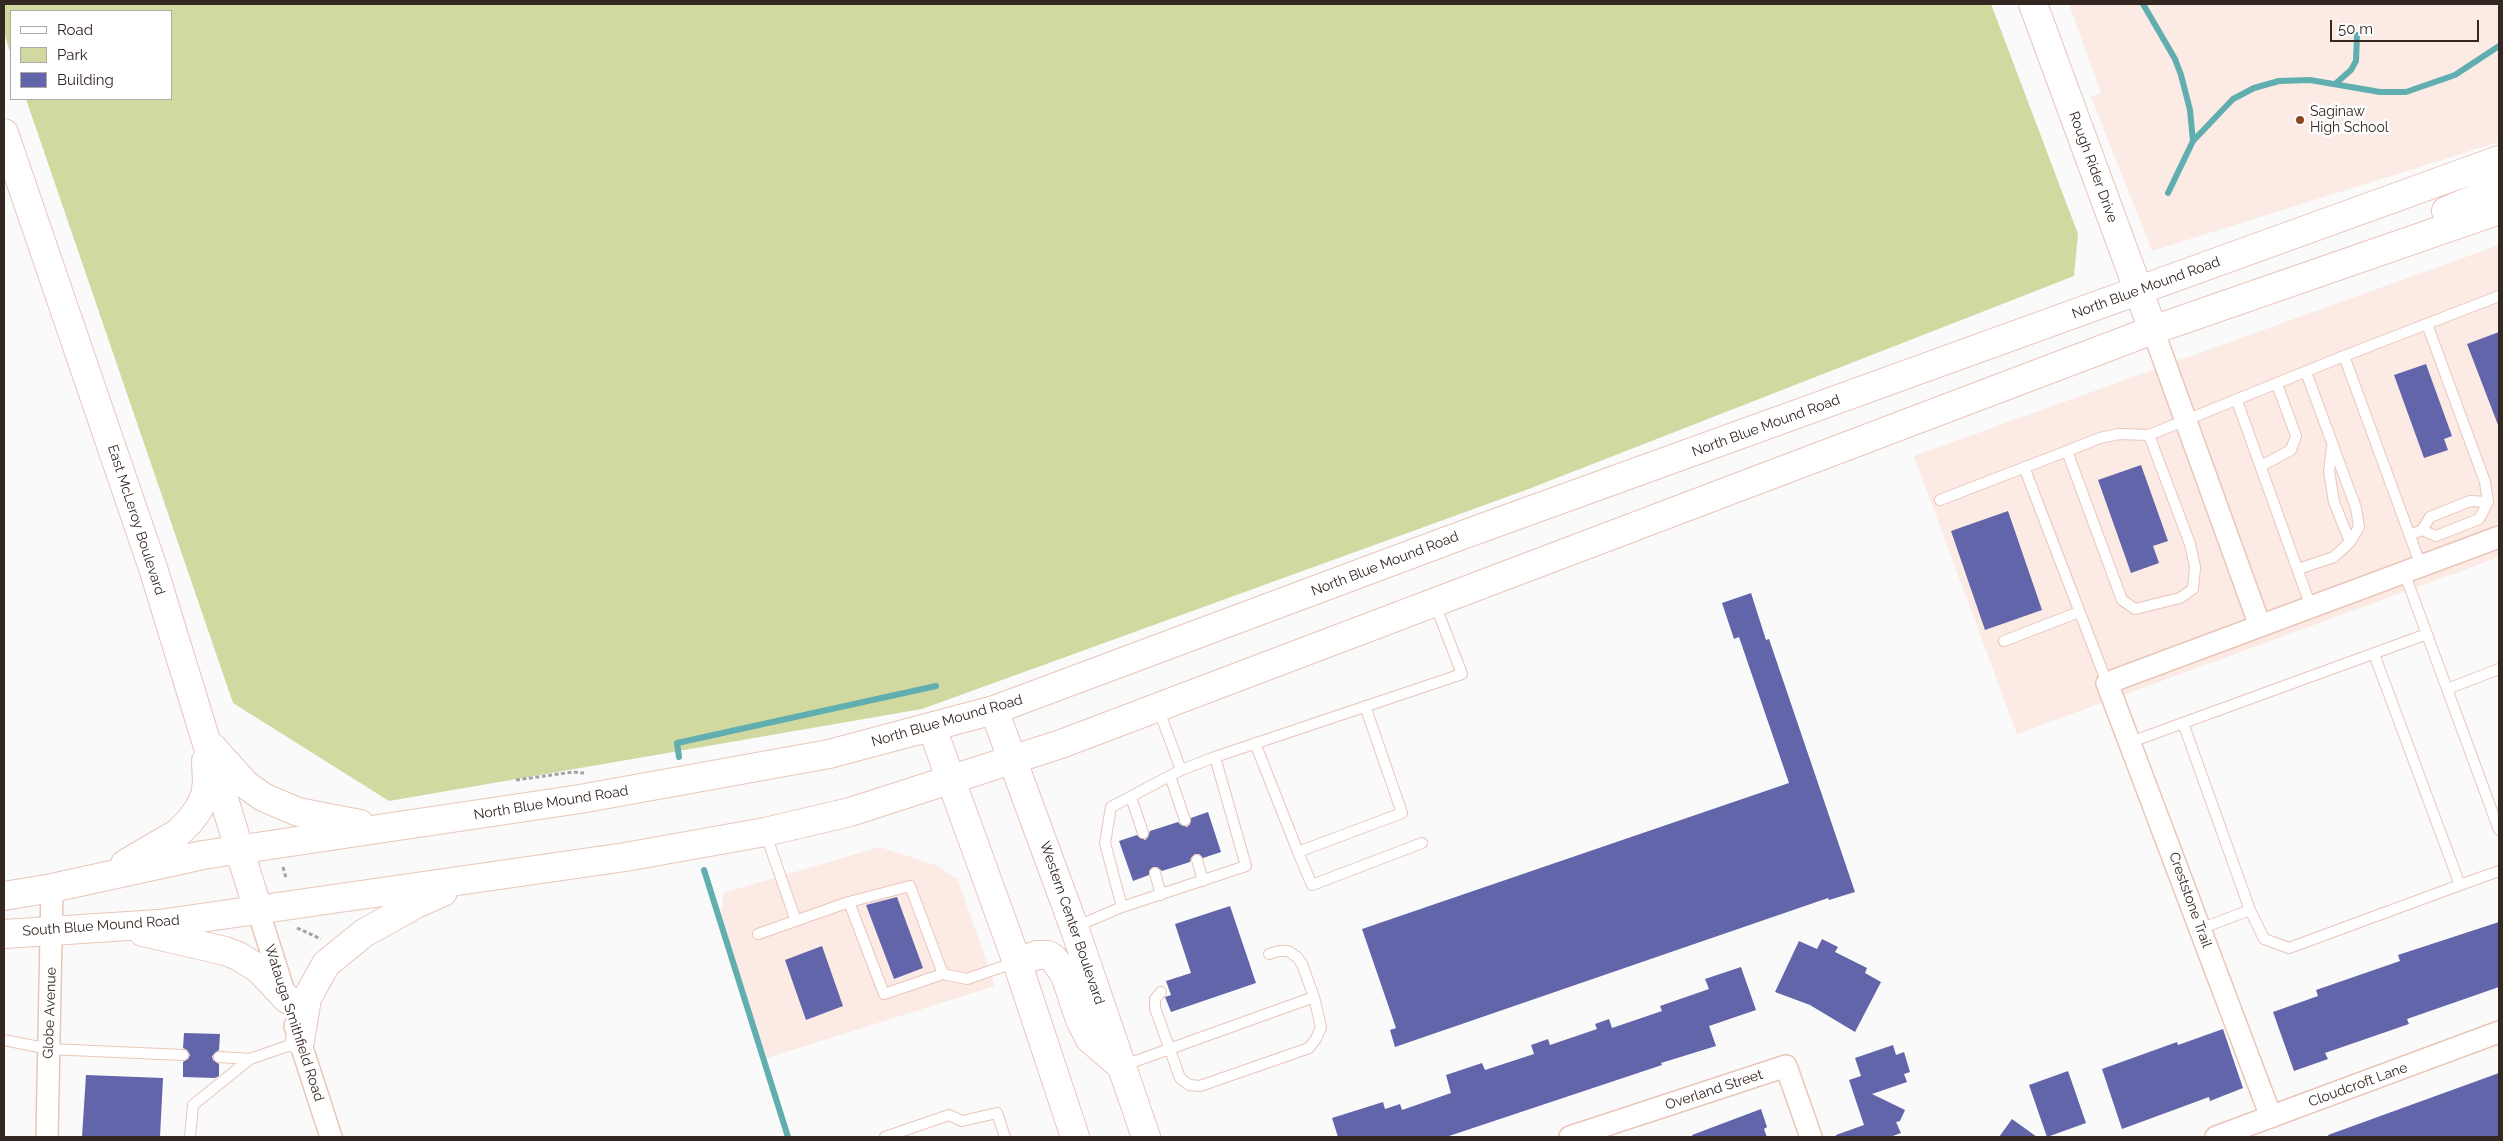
<!DOCTYPE html>
<style>
body{margin:0}
#map{position:relative;width:2503px;height:1141px;overflow:hidden;background:#f9faf9;font-family:Raleway,sans-serif}
canvas{display:block}
.frame{position:absolute;inset:0;border:5px solid #342621;pointer-events:none}
.legend{position:absolute;left:10px;top:10px;width:162px;height:90px;box-sizing:border-box;background:#fff;border:1px solid #aea8a6;margin:0;padding:6px 9px;list-style:none;font-size:15px;color:#342621}
.legend li{display:flex;align-items:center;gap:10px;height:25px}
.legend b{width:25px;border:1px solid #aea8a6}
.scale{position:absolute;left:2330px;top:20px;width:149px;height:22px;box-sizing:border-box;border:2px solid #342621;border-top:0;padding-left:6px;font-size:15px;line-height:18px;white-space:nowrap;color:#342621;-webkit-text-stroke:4px #fff;paint-order:stroke}
</style>
<div id="map">
<canvas width="2503" height="1141"></canvas>
<div class="frame"></div>
<ul class="legend">
<li><b style="height:6px;background:#fff"></b>Road</li>
<li><b style="height:14px;background:#d1d8a0"></b>Park</li>
<li><b style="height:14px;background:#6365aa"></b>Building</li>
</ul>
<div class="scale">50 m</div>
</div>
<script>
const c = document.querySelector('canvas').getContext('2d');
c.lineJoin = 'round';
function fill(path, color) {
  c.fillStyle = color;
  c.fill(path, 'evenodd');
}
function poly(rows) {
  const path = new Path2D();
  for (const r of rows) {
    path.moveTo(r[0], r[1]);
    for (let i = 2; i < r.length; i += 2) path.lineTo(r[i], r[i + 1]);
  }
  return path;
}
function trace(path, color, width, dash) {
  c.strokeStyle = color;
  c.lineWidth = width;
  c.lineCap = dash ? 'butt' : 'round';
  c.setLineDash(dash || []);
  c.stroke(path);
}
function drawText(font, color, halo, rows, align = 'center') {
  c.font = font + ' Raleway,sans-serif';
  c.lineWidth = 5;
  c.setLineDash([]);
  c.textBaseline = 'middle';
  c.strokeStyle = halo;
  c.fillStyle = color;
  for (const [text, x, y, turn = 0] of rows) {
    c.save();
    c.translate(x, y);
    c.rotate((+turn || 0) * Math.PI / 180);
    c.textAlign = isNaN(turn) ? turn : align;
    if (halo) c.strokeText(text, 0, 0);
    c.fillText(text, 0, 0);
    c.restore();
  }
}
fill(poly([
 [2069,4,2499,4,2499,142,2152,251,2091,97,2101,93],
 [2499,245,2499,557,2017,734,1914,456],
 [880,847,938,866,958,880,995,986,767,1058,720,926,723,893]
]), '#fceae4');
fill(poly([
 [4,4,1991,4,2078,234,2074,276,1526,490,922,709,389,801,233,703,26,99,171,99,171,11,11,11,11,55,4,33]
]), '#d1d8a0');
trace(poly([
 [2143,4,2175,59,2181,75,2190,110,2193,141],
 [2335,84,2351,70,2356,61,2357,35],
 [2168,193,2193,141,2233,99,2254,88,2279,81,2310,80,2380,92,2406,92,2455,75,2499,46],
 [679,757,677,743,936,686],
 [704,870,788,1137]
]), '#60aeb0', 6);
fill(poly([
 [2499,332,2499,425,2498,425,2467,344],
 [2426,364,2452,436,2444,439,2448,450,2424,458,2394,375],
 [2141,465,2168,541,2153,546,2159,563,2131,573,2098,480],
 [2008,511,2042,610,1985,630,1951,531],
 [1751,593,1766,640,1769,639,1855,892,1829,900,1828,898,1395,1047,1390,1030,1396,1028,1362,929,1789,783,1739,637,1734,639,1722,603],
 [1208,812,1221,852,1203,858,1199,854,1195,854,1191,858,1190,862,1162,871,1157,867,1153,867,1149,871,1149,875,1133,881,1119,841,1137,835,1145,840,1148,837,1150,831,1178,822,1181,825,1187,827,1190,824,1191,818],
 [897,897,923,968,894,979,866,905],
 [1230,906,1256,983,1171,1012,1165,997,1171,995,1166,981,1191,973,1175,924],
 [2499,922,2499,987,2407,1019,2409,1024,2325,1053,2328,1059,2294,1071,2273,1012,2318,996,2316,990,2400,961,2398,955],
 [1822,939,1838,947,1835,952,1867,968,1865,973,1881,982,1855,1032,1810,1005,1775,992,1799,941,1817,949],
 [822,946,843,1006,806,1020,785,960],
 [1741,967,1756,1010,1709,1026,1716,1046,1661,1063,1662,1065,1446,1137,1338,1137,1332,1118,1383,1102,1385,1109,1400,1104,1402,1110,1451,1093,1446,1075,1482,1063,1485,1070,1534,1054,1531,1045,1548,1039,1550,1045,1597,1029,1595,1024,1609,1019,1612,1028,1662,1011,1660,1006,1709,989,1705,979],
 [2223,1029,2243,1088,2210,1101,2209,1097,2122,1129,2102,1069,2177,1042,2178,1045],
 [184,1033,220,1034,219,1050,212,1056,213,1060,219,1064,219,1076,215,1078,183,1077,183,1062,188,1059,190,1055,187,1050,183,1048],
 [1893,1045,1896,1055,1904,1052,1910,1072,1904,1074,1907,1082,1872,1094,1905,1110,1900,1121,1896,1122,1901,1133,1890,1137,1836,1137,1836,1135,1864,1125,1849,1080,1861,1076,1855,1058],
 [2068,1071,2086,1123,2047,1137,2029,1085],
 [2499,1073,2499,1137,2329,1137,2328,1135],
 [86,1075,163,1078,160,1137,82,1137],
 [1761,1109,1767,1127,1764,1129,1767,1137,1693,1137,1692,1135],
 [2012,1119,2037,1137,1999,1137]
]), '#6365aa');
const lane = poly([
 [2344,356,2421,566],
 [2237,401,2311,607],
 [2149,435,2190,544,2195,567,2193,589,2180,598,2135,609,2122,600,2067,451,2100,438,2119,434,2149,435,2344,356,2499,296],
 [2332,447,2329,471,2334,502,2350,542],
 [2261,466,2291,450,2296,436,2277,384],
 [2024,467,2107,683],
 [1940,500,2067,451],
 [2422,530,2436,536,2479,519,2488,502],
 [2410,535,2422,530,2430,517,2470,501,2488,502,2485,482,2427,324],
 [2298,569,2334,557,2350,542,2359,527,2356,508,2306,372],
 [2404,572,2499,830],
 [2004,641,2079,612],
 [2447,689,2499,669],
 [1158,708,1181,770],
 [2183,723,2250,910,2264,939,2289,948,2460,885,2374,654],
 [2131,742,2427,634],
 [1255,743,1298,852,1402,813,1365,706],
 [1215,757,1462,674,1435,604],
 [1170,776,1185,820],
 [1131,797,1143,833],
 [765,832,796,921],
 [1298,852,1312,885,1422,843],
 [1197,860,1203,881],
 [1155,873,1161,895],
 [2460,885,2499,871],
 [849,902,884,994,943,974],
 [1075,927,1122,907,1105,843,1111,807,1181,770,1215,757,1246,866,1122,907],
 [2200,929,2250,910],
 [758,934,849,902,910,886,943,974,967,979,1016,962],
 [1161,992,1155,999,1155,1008,1180,1078,1189,1085,1200,1086,1309,1048,1316,1039,1321,1027,1314,997],
 [4,1040,49,1049,183,1055],
 [219,1057,250,1059],
 [1122,1066,1314,997,1302,964,1297,957,1288,951,1279,951,1269,954],
 [190,1137,193,1105,250,1059,299,1042],
 [885,1137,949,1115,962,1121,997,1113,1005,1137]
]);
const street = poly([
 [2153,330,2260,626,2499,537],
 [2260,626,2107,683,2271,1117],
 [258,910,285,995],
 [295,1026,331,1137],
 [47,1137,52,888],
 [1570,1137,1786,1066,1811,1137],
 [2216,1137,2499,1032]
]);
const secondary = poly([
 [2033,4,2153,330],
 [4,133,153,568,258,910],
 [2446,211,2499,188],
 [994,710,1074,927,1146,1137],
 [932,728,1017,962,1075,1137],
 [213,748,245,784,263,797,298,812,360,824],
 [125,864,178,833,189,822,198,810,205,796,207,782,206,761],
 [4,896,52,888,203,855,580,799,829,754,994,710,1468,533,2499,160],
 [143,932,225,951,238,956,259,969,287,999],
 [4,934,159,924,625,857,765,832,850,812,1061,744,2153,330,2499,210],
 [1017,962,1037,955,1048,955,1054,959,1065,975,1080,1020,1090,1039,1120,1065],
 [300,1041,307,998,326,964,364,933,416,904,443,892]
]);
trace(lane, '#e9c6b9', 12);
trace(street, '#e9c6b9', 24);
trace(secondary, '#e9c6b9', 30);
trace(poly([
 [516,780,573,772,584,773],
 [283,867,286,878],
 [297,928,321,939]
]), '#a7a2a0', 3, [4, 2.5]);
trace(lane, '#fff', 10);
trace(street, '#fff', 21);
trace(secondary, '#fff', 28);
for (const [x, y, r, color] of [
 [2300,120,5,"#8d4622"]
]) {
  const dot = new Path2D();
  dot.arc(x, y, r, 0, 2 * Math.PI);
  c.fillStyle = color;
  c.fill(dot);
  trace(dot, '#fff', 2);
}
drawText('14px', '#342621', '#fff', [
 ["Saginaw",2310,112],
 ["High School",2310,128]
], 'left');
drawText('14px', '#342621', '#fff', [
 ["Rough Rider Drive",2093,167,70],
 ["North Blue Mound Road",2146,288,-20],
 ["North Blue Mound Road",1766,426,-20],
 ["East McLeroy Boulevard",136,520,72],
 ["North Blue Mound Road",1385,564,-21],
 ["North Blue Mound Road",947,721,-16],
 ["North Blue Mound Road",551,803,-9],
 ["Creststone Trail",2190,900,70],
 ["Western Center Boulevard",1072,923,71],
 ["South Blue Mound Road",101,926,-4],
 ["Globe Avenue",50,1013,-88],
 ["Watauga Smithfield Road",294,1023,72],
 ["Cloudcroft Lane",2358,1085,-20],
 ["Overland Street",1714,1090,-18]
]);
</script>
